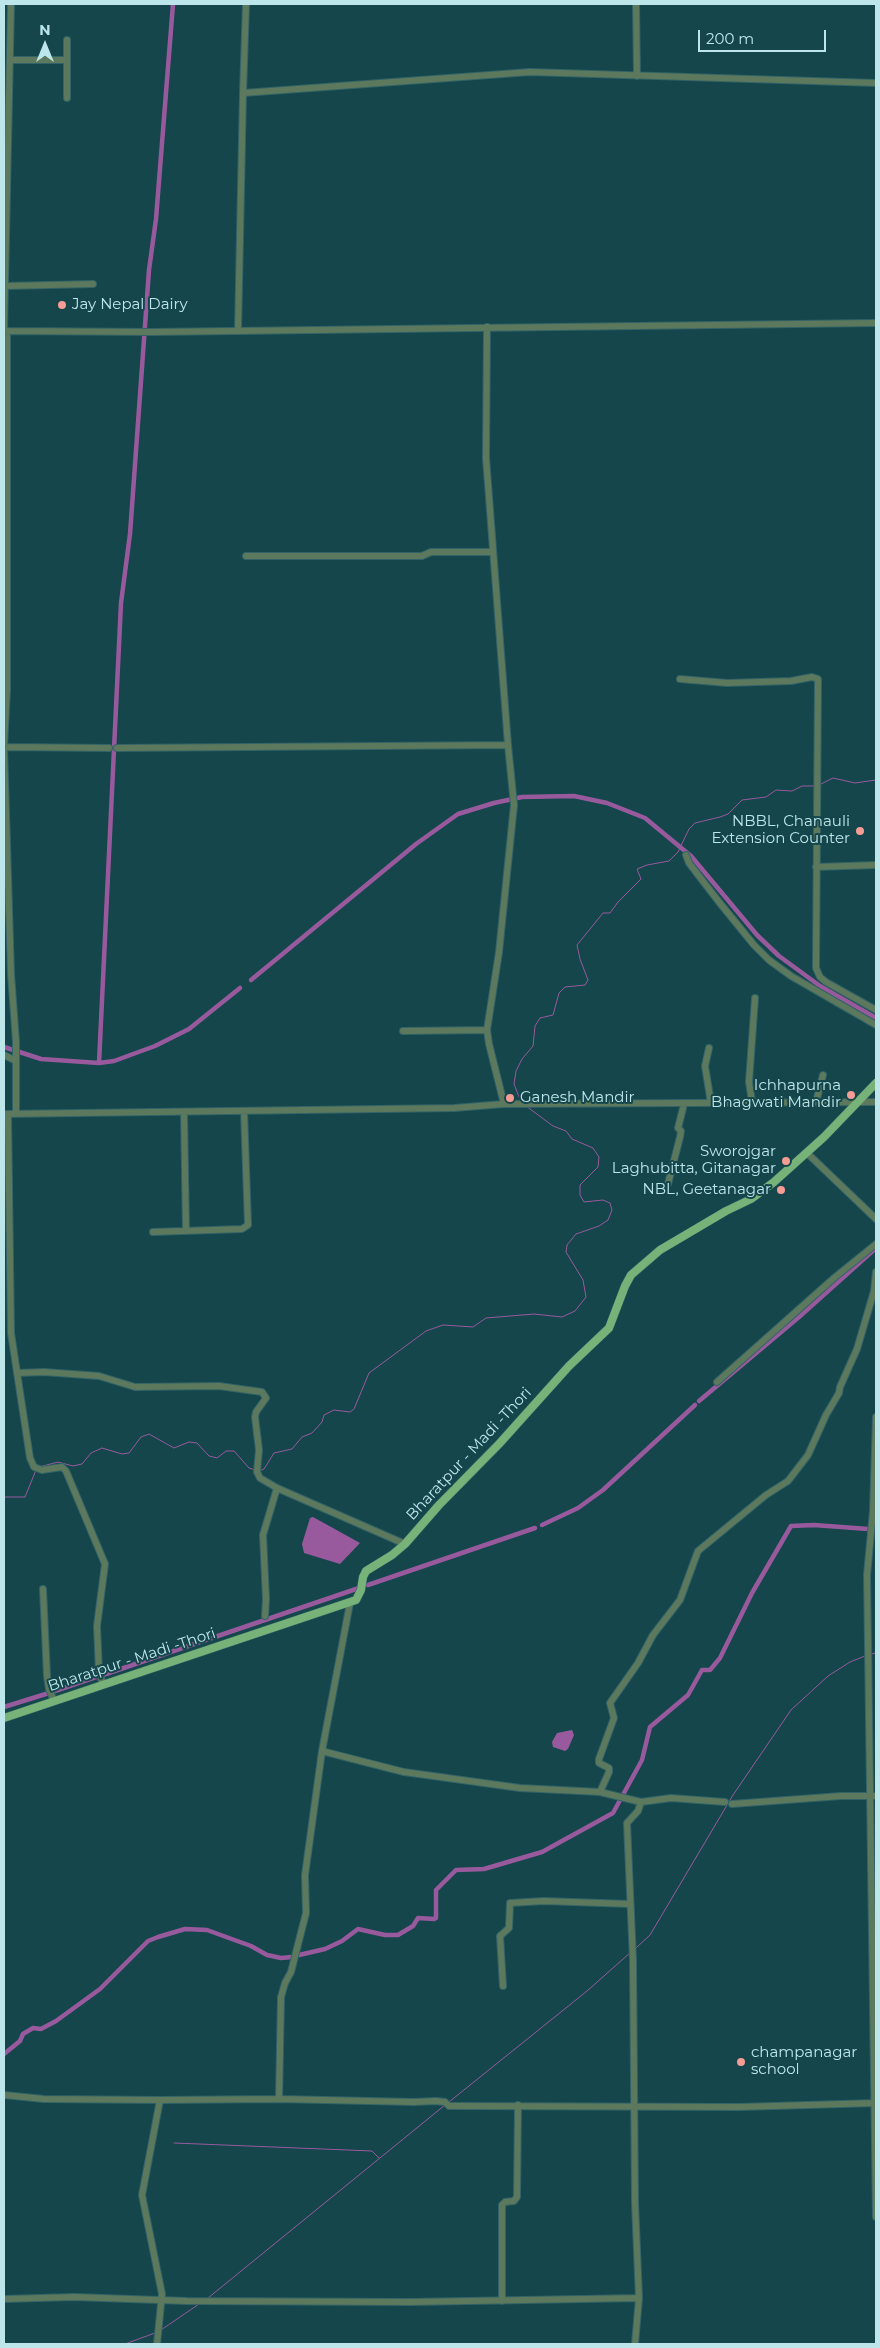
<!DOCTYPE html>
<style>
body{margin:0}
#map{position:relative;width:880px;height:2348px;overflow:hidden;background:#14464b;font-family:Montserrat,sans-serif}
canvas{display:block}
.frame{position:absolute;inset:0;border:5px solid #bde6eb;pointer-events:none}
.north{position:absolute;left:20px;top:20px;width:50px;height:50px;-webkit-text-stroke:4px #14464b;paint-order:stroke;rotate:0deg;font-size:14px;font-weight:700;line-height:20px;text-align:center;color:#bde6eb}
.north::after{content:'';display:block;margin:auto;width:18px;height:22px;background:#bde6eb;clip-path:polygon(50% 0,100% 100%,50% 72%,0 100%)}
.scale{position:absolute;left:698px;top:30px;width:128px;height:22px;box-sizing:border-box;border:2px solid #bde6eb;border-top:0;padding-left:6px;font-size:15px;line-height:18px;white-space:nowrap;color:#bde6eb;-webkit-text-stroke:4px #14464b;paint-order:stroke}
</style>
<div id="map">
<canvas width="880" height="2348"></canvas>
<div class="frame"></div>
<div class="north">N</div>
<div class="scale">200 m</div>
</div>
<script>
const c = document.querySelector('canvas').getContext('2d');
c.lineJoin = 'round';
function fill(path, color) {
  c.fillStyle = color;
  c.fill(path, 'evenodd');
}
function poly(rows) {
  const path = new Path2D();
  for (const r of rows) {
    path.moveTo(r[0], r[1]);
    for (let i = 2; i < r.length; i += 2) path.lineTo(r[i], r[i + 1]);
  }
  return path;
}
function trace(path, color, width, dash) {
  c.strokeStyle = color;
  c.lineWidth = width;
  c.lineCap = dash ? 'butt' : 'round';
  c.setLineDash(dash || []);
  c.stroke(path);
}
function drawText(font, color, halo, rows, align = 'center') {
  c.font = font + ' Montserrat,sans-serif';
  c.lineWidth = 4;
  c.setLineDash([]);
  c.textBaseline = 'middle';
  c.strokeStyle = halo;
  c.fillStyle = color;
  for (const [text, x, y, turn = 0] of rows) {
    c.save();
    c.translate(x, y);
    c.rotate((+turn || 0) * Math.PI / 180);
    c.textAlign = isNaN(turn) ? turn : align;
    if (halo) c.strokeText(text, 0, 0);
    c.fillText(text, 0, 0);
    c.restore();
  }
}
fill(poly([
 [313,1517,360,1543,340,1564,304,1553,302,1544,310,1518],
 [572,1730,574,1735,568,1749,565,1751,553,1747,552,1742,557,1733]
]), '#995a9d');
trace(poly([
 [819,785,833,778,855,783,876,780],
 [521,1102,514,1084,516,1071,522,1059,533,1046,535,1026,540,1018,553,1015,559,993,565,987,585,985,588,980,580,959,577,945,603,913,610,913,618,902,641,879,637,869,647,865,669,861,678,852,689,829,695,823,720,817,728,814,742,800,766,797,776,790,792,791,802,786,815,786],
 [39,1467,58,1462,73,1466,82,1464,91,1453,102,1448,122,1454,129,1453,141,1437,149,1434,174,1448,189,1442,197,1443,209,1456,217,1458,226,1451,234,1451,249,1468,255,1470],
 [259,1471,264,1469,274,1453,292,1449,302,1437,312,1433,322,1422,324,1415,334,1410,350,1412,354,1409,369,1373,426,1331,443,1325,473,1327,486,1318,534,1314,562,1317,575,1311,586,1297,583,1280,566,1252,567,1245,576,1234,599,1226,608,1220,612,1210,610,1203,603,1200,584,1202,580,1195,580,1185,598,1167,599,1157,593,1148,572,1139,566,1131,553,1126,526,1106],
 [4,1497,25,1497,36,1470],
 [871,1654,876,1653],
 [636,1948,650,1935,733,1795,791,1710,828,1676,850,1662,865,1656],
 [449,2102,587,1991,631,1952],
 [174,2143,372,2151,379,2158],
 [208,2298,445,2105],
 [161,2330,199,2304],
 [125,2344,155,2333]
]), '#995a9d', 1);
trace(poly([
 [251,980,416,844,458,814,494,803,522,797,574,796,607,803,645,818,691,856,757,935,779,956,820,986,876,1018],
 [4,1047,41,1059,99,1063,114,1061,155,1046,189,1029,240,988],
 [99,1063,121,603,130,534,149,270,156,219,173,4],
 [699,1401,799,1317,876,1248],
 [542,1525,578,1508,603,1490,695,1405],
 [368,1585,535,1528],
 [103,1675,359,1588],
 [52,1692,99,1676],
 [4,1707,49,1693],
 [299,1955,325,1949,342,1941,358,1929,385,1935,398,1935,413,1926,418,1918,434,1919,436,1918,436,1890,456,1870,484,1869,542,1852,613,1813,642,1760,650,1727,688,1695,702,1670,710,1670,720,1658,752,1593,791,1526,814,1525,868,1529],
 [4,2054,20,2041,23,2034,33,2028,41,2029,56,2021,100,1989,148,1941,158,1937,185,1929,207,1930,251,1946,267,1955,281,1958,292,1957]
]), '#995a9d', 4.5);
const minor = poly([
 [246,4,243,93,530,72,876,83],
 [636,4,637,76],
 [67,40,67,98],
 [10,60,67,60],
 [5,286,93,284],
 [4,331,153,332,876,323],
 [238,331,243,93],
 [246,556,422,556,431,552,492,552],
 [680,679,727,683,791,681,812,677,818,679,816,968,820,977,826,982,876,1010],
 [4,689,7,689,7,331,4,329,11,4],
 [4,746,7,689],
 [4,747,109,748],
 [4,748,11,974,16,1042,16,1114],
 [117,748,508,745,486,458,487,327],
 [686,855,689,863,719,902,754,945,769,960,791,976,876,1025],
 [816,867,876,865],
 [403,1031,487,1030],
 [709,1048,705,1066,711,1103],
 [4,1055,16,1061],
 [752,1102,749,1082,755,998],
 [816,1102,823,1075],
 [504,1104,489,1044,487,1030,499,952,514,805,508,745],
 [184,1112,186,1231],
 [4,1114,454,1108,504,1104,876,1102],
 [8,1114,11,1333,30,1458,34,1467,42,1470,62,1467,66,1471,105,1564,97,1626,99,1672,103,1684],
 [807,1153,876,1219],
 [668,1184,680,1137,681,1131,678,1128,684,1104],
 [153,1232,242,1229,248,1225,244,1111],
 [17,1373,44,1372,99,1376,135,1387,219,1386,262,1392,266,1398,256,1412,255,1417,259,1450,257,1472,260,1478,277,1488],
 [717,1382,834,1278,876,1244],
 [876,1417,873,1511,867,1575,876,2217],
 [43,1589,47,1676,49,1689,54,1701],
 [350,1603,322,1751,305,1875,306,1913,291,1972,285,1983,281,1997,279,2099,414,2102,436,2101,445,2102,449,2106,455,2106,739,2107,876,2103],
 [265,1616,266,1599,263,1535,277,1488,405,1544],
 [322,1751,404,1772,520,1788,600,1792],
 [641,1802,671,1798,725,1802],
 [732,1804,841,1796,876,1796],
 [503,1986,500,1936,509,1928,510,1903,544,1901,629,1904],
 [4,2095,44,2099,160,2100],
 [4,2299,74,2297,187,2301,410,2302,639,2298],
 [502,2301,502,2205,505,2202,514,2201,517,2197,518,2105],
 [157,2344,162,2294,142,2195,160,2100,279,2099],
 [635,2344,639,2298,635,2203,633,1960,627,1823,638,1811,641,1802,600,1792,609,1772,609,1768,599,1763,599,1759,614,1718,610,1703,638,1663,653,1635,680,1600,698,1551,766,1495,788,1481,808,1455,826,1415,839,1393,840,1387,857,1349,874,1291,876,1272]
]);
const major = poly([
 [4,1718,356,1600,361,1590,363,1577,366,1571,392,1555,405,1544,439,1505,499,1444,569,1366,609,1328,625,1286,631,1275,660,1250,726,1211,751,1199,774,1182,824,1137,876,1083]
]);
trace(minor, '#326368', 8);
trace(major, '#326368', 9);
trace(minor, '#5d795d', 6);
trace(major, '#77b278', 8);
for (const [x, y, r, color] of [
 [62,305,5,"#f59c95"],
 [860,831,5,"#f59c95"],
 [851,1095,5,"#f59c95"],
 [510,1098,5,"#f59c95"],
 [786,1161,5,"#f59c95"],
 [781,1190,5,"#f59c95"],
 [741,2062,5,"#f59c95"]
]) {
  const dot = new Path2D();
  dot.arc(x, y, r, 0, 2 * Math.PI);
  c.fillStyle = color;
  c.fill(dot);
  trace(dot, '#14464b', 2);
}
drawText('15px', '#bde6eb', '#14464b', [
 ["Jay Nepal Dairy",72,305,"left"],
 ["NBBL, Chanauli",850,822],
 ["Extension Counter",850,839],
 ["Ichhapurna",841,1086],
 ["Bhagwati Mandir",841,1103],
 ["Ganesh Mandir",520,1098,"left"],
 ["Sworojgar",776,1152],
 ["Laghubitta, Gitanagar",776,1169],
 ["NBL, Geetanagar",771,1190],
 ["champanagar",751,2053,"left"],
 ["school",751,2070,"left"]
], 'right');
drawText('15px', '#bde6eb', '#14464b', [
 ["Bharatpur - Madi -Thori",469,1454,-47],
 ["Bharatpur - Madi -Thori",132,1660,-18]
]);
</script>
